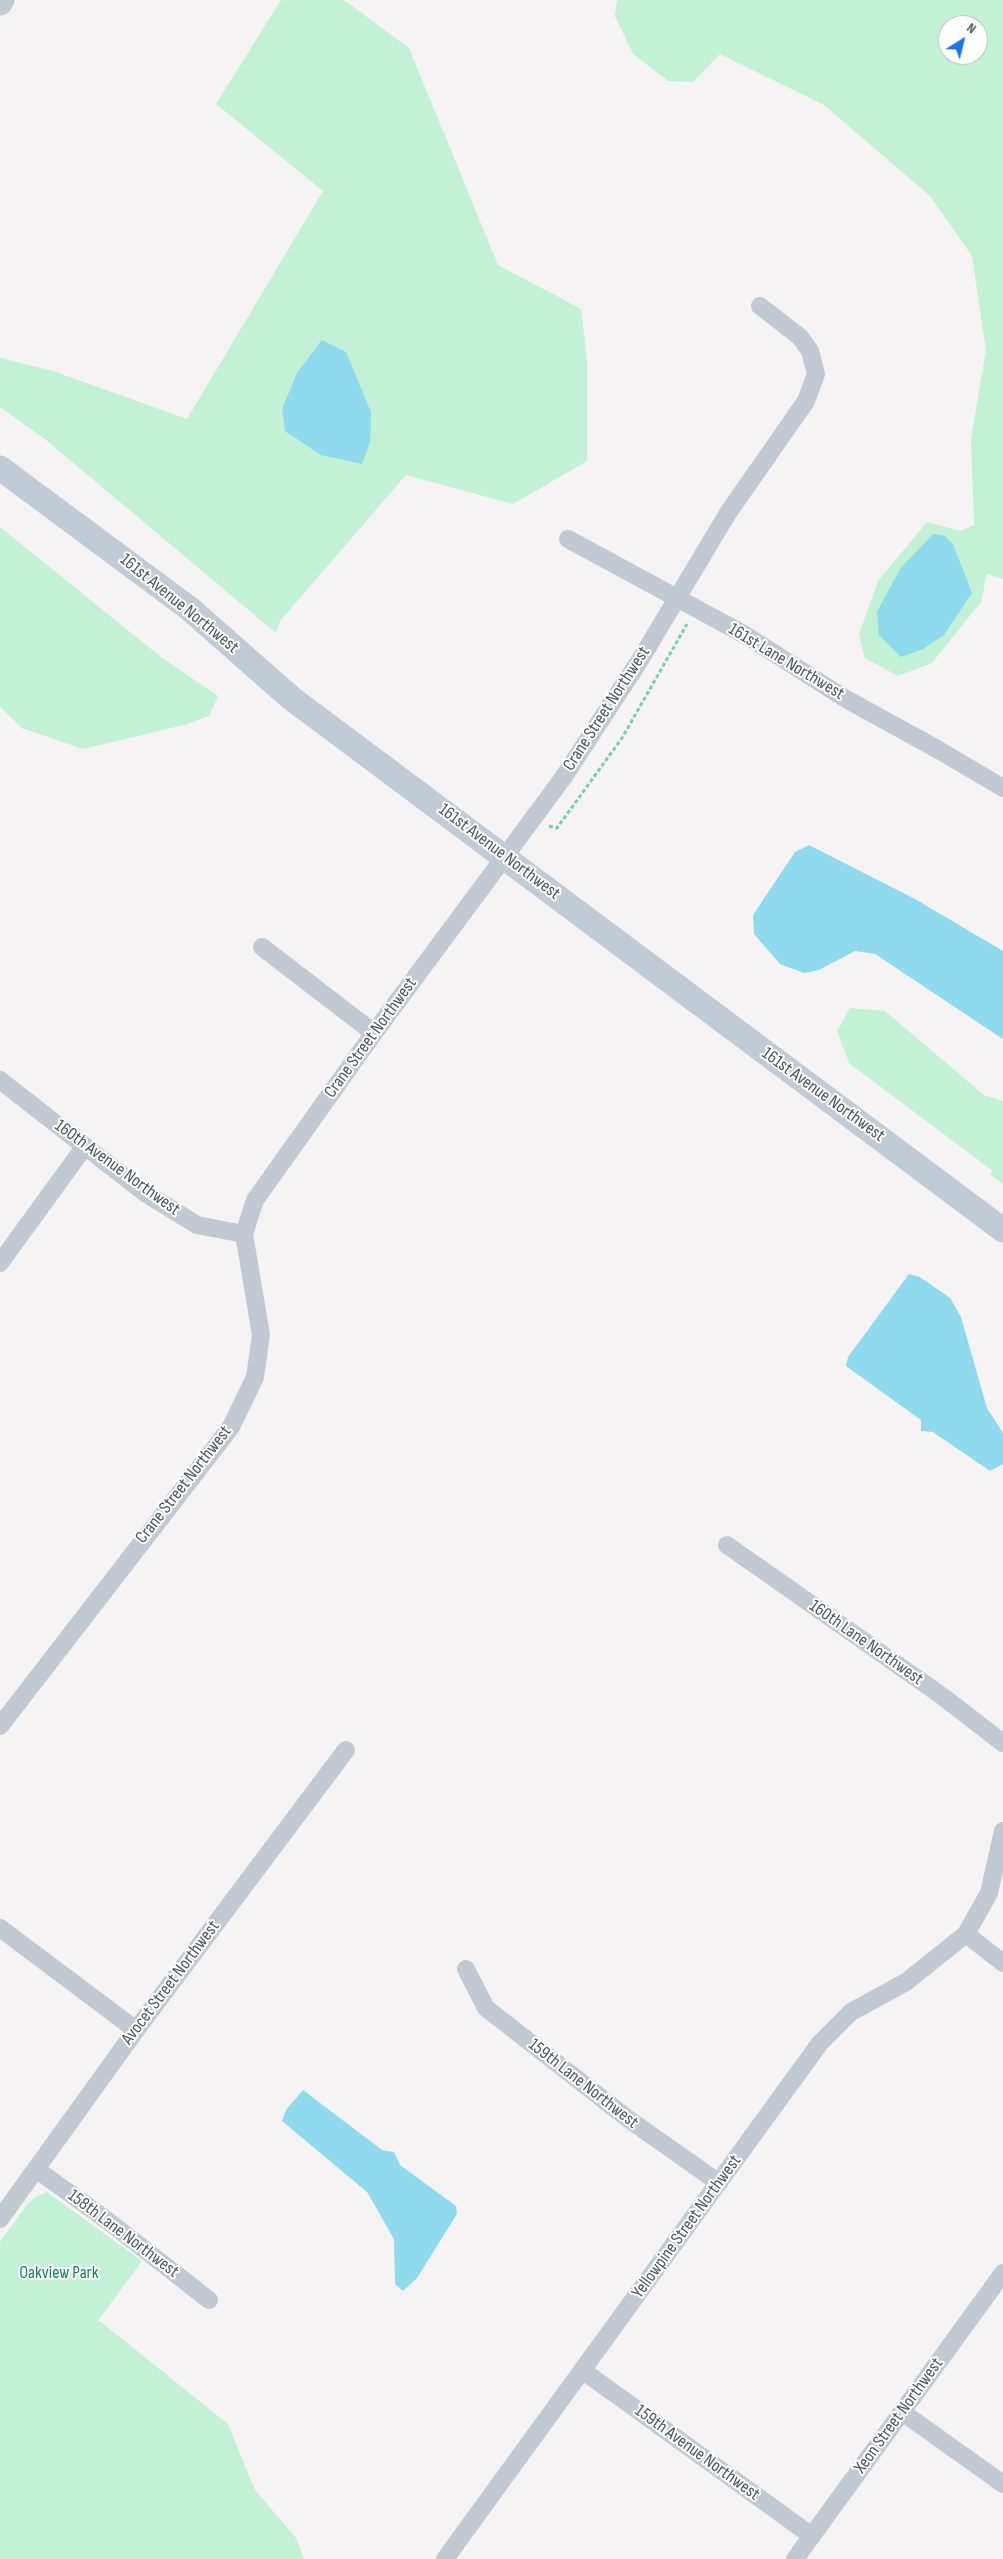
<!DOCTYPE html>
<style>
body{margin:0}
#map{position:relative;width:1003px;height:2559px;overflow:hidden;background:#f5f3f3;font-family:"Sofia Sans Condensed",sans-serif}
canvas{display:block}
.north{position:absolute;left:938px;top:15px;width:50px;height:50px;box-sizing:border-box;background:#fff;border:1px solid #b7bbc0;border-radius:50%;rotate:36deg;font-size:14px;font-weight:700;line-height:20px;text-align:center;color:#4a5661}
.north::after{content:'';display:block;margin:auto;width:18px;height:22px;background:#1a73e8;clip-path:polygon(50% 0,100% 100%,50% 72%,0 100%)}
</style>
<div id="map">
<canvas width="1003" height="2559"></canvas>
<div class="north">N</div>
</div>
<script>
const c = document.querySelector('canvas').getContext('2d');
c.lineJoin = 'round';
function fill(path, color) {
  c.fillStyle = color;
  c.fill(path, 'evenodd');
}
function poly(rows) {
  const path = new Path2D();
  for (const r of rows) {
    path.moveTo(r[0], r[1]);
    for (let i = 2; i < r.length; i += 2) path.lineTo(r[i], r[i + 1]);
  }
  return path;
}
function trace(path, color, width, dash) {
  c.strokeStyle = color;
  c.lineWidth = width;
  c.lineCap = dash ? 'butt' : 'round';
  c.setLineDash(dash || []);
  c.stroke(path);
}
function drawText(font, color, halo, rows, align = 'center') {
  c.font = font + ' "Sofia Sans Condensed",sans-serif';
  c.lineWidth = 4;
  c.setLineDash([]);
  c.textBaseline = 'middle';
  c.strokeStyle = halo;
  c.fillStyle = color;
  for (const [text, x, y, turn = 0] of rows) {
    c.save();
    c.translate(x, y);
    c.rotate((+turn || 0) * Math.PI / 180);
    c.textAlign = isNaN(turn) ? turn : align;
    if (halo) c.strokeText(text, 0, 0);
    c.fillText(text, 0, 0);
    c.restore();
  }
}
fill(poly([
 [281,0,344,0,409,48,498,265,581,309,587,361,587,461,513,504,406,475,280,621,276,633,46,440,0,407,0,358,53,371,187,419,323,191,216,104],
 [617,0,1003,0,1003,579,987,574,981,602,932,663,898,676,865,658,859,634,878,581,927,522,961,531,974,525,971,439,986,350,972,256,930,196,824,105,720,54,693,82,668,81,633,54,615,16],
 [948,25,978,25,978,55,948,55],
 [0,527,161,657,218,696,209,716,184,725,83,749,22,728,0,707],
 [850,1008,885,1011,984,1095,1003,1101,1003,1184,990,1174,993,1171,849,1063,837,1031],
 [47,2192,142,2261,97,2322,101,2322,228,2424,255,2490,296,2538,304,2559,0,2559,0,2242,27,2205,35,2197]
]), '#c3f1d5');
fill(poly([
 [322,340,346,352,371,412,370,442,362,464,321,455,285,431,282,409,297,373],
 [933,534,945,536,953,544,972,593,944,635,923,649,901,657,879,635,877,612,900,569],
 [809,845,915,899,1003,951,1003,1039,875,954,855,951,819,970,804,973,780,964,754,934,753,915,795,852],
 [909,1274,920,1277,950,1298,961,1317,987,1408,1003,1433,1003,1464,990,1471,933,1432,921,1431,921,1420,846,1366,848,1357],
 [303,2090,382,2150,394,2152,400,2165,456,2206,457,2214,417,2278,403,2291,395,2284,394,2239,367,2192,282,2121,286,2110]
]), '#90daee');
trace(poly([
 [549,826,557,828,622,738,687,624]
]), '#7ad0a6', 3, [4, 2.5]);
trace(poly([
 [568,539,747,636,846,699,937,749,1003,788],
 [262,947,374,1033],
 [0,1080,145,1193,197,1225,244,1234],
 [0,1263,85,1146],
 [727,1545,942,1696,1003,1743],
 [0,1726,231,1427,255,1377,261,1335,244,1234,255,1200,374,1033,563,778,640,660,728,513,806,401,816,374,810,351,800,337,760,306],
 [1003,1831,989,1893,966,1934,1003,1963],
 [0,1928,136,2030],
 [466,1969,486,2008,627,2118,719,2183],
 [36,2169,108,2221,209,2300],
 [0,2219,136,2030,346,1750],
 [582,2370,812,2536],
 [902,2412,1003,2484],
 [445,2559,820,2043,851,2012,906,1982,966,1934],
 [795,2559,1003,2273]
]), '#c1cad2', 18);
trace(poly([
 [0,3,2,0],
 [0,468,190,609,291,698,1003,1230]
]), '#c1cbd6', 25);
drawText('18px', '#4a5661', '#fff', [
 ["161st Avenue Northwest",179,604,39],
 ["161st Lane Northwest",786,662,31],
 ["Crane Street Northwest",607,709,-57],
 ["161st Avenue Northwest",499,852,37],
 ["Crane Street Northwest",371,1038,-54],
 ["161st Avenue Northwest",823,1095,36],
 ["160th Avenue Northwest",117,1168,36],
 ["Crane Street Northwest",184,1485,-52],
 ["160th Lane Northwest",866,1643,35],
 ["Avocet Street Northwest",171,1983,-53],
 ["159th Lane Northwest",583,2084,38],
 ["Yellowpine Street Northwest",687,2227,-54],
 ["158th Lane Northwest",123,2234,37],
 ["Xeon Street Northwest",899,2416,-54],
 ["159th Avenue Northwest",697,2453,36]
]);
drawText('18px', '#17864f', '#fff', [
 ["Oakview Park",59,2273]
]);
</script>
